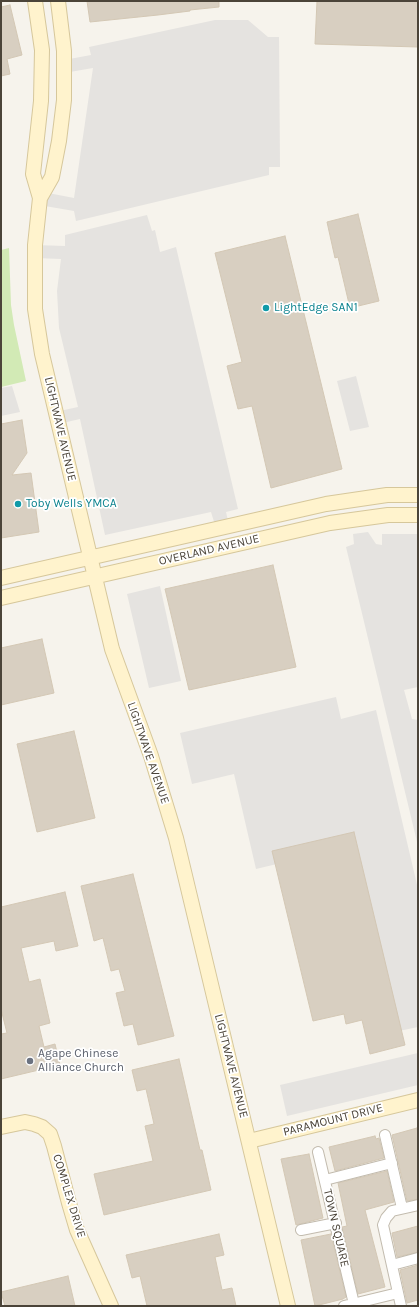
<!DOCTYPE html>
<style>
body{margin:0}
#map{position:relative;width:419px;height:1307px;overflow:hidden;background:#f6f3ec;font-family:Karla,sans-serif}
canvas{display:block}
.frame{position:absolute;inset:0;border:2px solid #4b4439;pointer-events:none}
</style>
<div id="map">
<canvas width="419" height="1307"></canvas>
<div class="frame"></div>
</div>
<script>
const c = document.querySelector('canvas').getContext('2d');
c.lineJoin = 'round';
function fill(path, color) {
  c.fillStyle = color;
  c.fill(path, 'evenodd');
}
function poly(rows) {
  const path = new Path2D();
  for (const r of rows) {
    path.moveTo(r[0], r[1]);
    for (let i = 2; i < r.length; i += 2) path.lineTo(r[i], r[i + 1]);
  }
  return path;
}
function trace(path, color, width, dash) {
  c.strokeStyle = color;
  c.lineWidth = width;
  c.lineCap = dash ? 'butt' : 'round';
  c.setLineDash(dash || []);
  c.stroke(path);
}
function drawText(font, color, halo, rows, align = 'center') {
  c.font = font + ' Karla,sans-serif';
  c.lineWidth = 3.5;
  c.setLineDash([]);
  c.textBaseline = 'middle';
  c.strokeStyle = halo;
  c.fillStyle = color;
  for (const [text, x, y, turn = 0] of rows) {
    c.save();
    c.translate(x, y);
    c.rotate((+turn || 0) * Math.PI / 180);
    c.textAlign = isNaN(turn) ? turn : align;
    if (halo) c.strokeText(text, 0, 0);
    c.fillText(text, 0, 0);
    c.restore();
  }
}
fill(poly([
 [9,248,11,305,14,325,26,381,1,387,1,250]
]), '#d2eab5');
fill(poly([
 [215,20,248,20,268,37,279,37,280,167,269,167,269,175,76,221,74,211,39,205,43,192,74,198,93,68,64,73,64,60,91,55,89,47],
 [147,215,152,231,155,230,160,252,176,247,238,509,226,512,229,525,216,528,211,512,105,535,80,419,58,424,55,412,78,407,59,328,57,291,61,259,35,258,35,245,65,246,65,235],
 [356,376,369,427,350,431,337,381],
 [12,386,20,412,1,416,1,388],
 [368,532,376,544,382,545,382,534,418,534,418,687,404,690,412,719,418,720,418,846,346,547,354,544,353,534],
 [160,586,181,681,149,688,127,594],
 [336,697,341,719,376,710,418,889,418,1027,399,1031,356,845,256,869,234,774,192,784,180,733],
 [418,1053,418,1085,287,1116,280,1085]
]), '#e5e3e0');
const building = poly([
 [87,1,219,1,219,7,190,10,190,11,158,15,90,22,87,1],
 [317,1,418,1,418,47,315,44,317,1],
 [10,5,22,55,7,59,10,74,1,76,1,7,10,5],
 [358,214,379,301,350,308,338,257,335,258,327,222,358,214],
 [285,236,342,469,271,488,252,406,238,409,227,366,242,362,215,253,285,236],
 [22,420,27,453,12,475,31,473,39,532,1,538,1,424,22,420],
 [273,565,296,667,189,690,165,589,273,565],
 [42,639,54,693,1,705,1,648,42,639],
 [74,731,95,818,37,832,17,744,74,731],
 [354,832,405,1045,370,1054,362,1020,346,1024,344,1014,313,1021,272,851,354,832],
 [133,874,174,1036,138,1045,133,1024,124,1026,116,993,125,991,119,969,111,971,103,938,94,941,81,886,133,874],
 [65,892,78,946,56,951,54,941,21,948,29,982,40,979,50,1023,39,1026,44,1047,55,1044,60,1065,1,1079,1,1034,7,1033,1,1009,1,907,65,892],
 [179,1059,200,1150,202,1150,211,1190,104,1215,94,1174,153,1161,145,1126,154,1124,146,1089,137,1091,132,1070,179,1059],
 [417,1128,418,1134,418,1199,407,1201,392,1135,417,1128],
 [375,1136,376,1139,379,1138,384,1158,335,1171,329,1147,375,1136],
 [309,1154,323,1218,296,1225,281,1159,309,1154],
 [387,1171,394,1202,365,1210,385,1287,358,1294,342,1227,347,1226,338,1183,387,1171],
 [418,1226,418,1252,397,1257,392,1233,418,1226],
 [219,1234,224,1255,215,1257,222,1290,232,1288,236,1306,147,1306,140,1276,132,1278,126,1255,219,1234],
 [331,1234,346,1297,343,1299,315,1306,301,1240,331,1234],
 [418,1265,418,1300,407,1303,400,1270,418,1265],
 [68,1276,75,1306,5,1306,1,1292,68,1276]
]);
fill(building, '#d8cfc1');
trace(building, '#d3c7b4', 1);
const street = poly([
 [385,1135,402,1208],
 [318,1152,354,1304],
 [325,1180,392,1163],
 [301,1230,336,1223],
 [392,1265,418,1258],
 [344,1306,398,1293],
 [401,1306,383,1225,386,1218,392,1211,418,1205]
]);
const secondary = poly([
 [35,1,42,50,41,101,33,174,40,198],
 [58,1,64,51,64,100,59,141,52,177,40,198,35,245,35,309,42,354,112,649,151,756,176,838,288,1306],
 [1,578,326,504,387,495,418,495],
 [1,598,330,523,388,515,418,515],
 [1,1127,25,1122,34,1124,42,1127,50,1134,54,1146,69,1203,77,1230,111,1306],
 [249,1141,418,1100]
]);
trace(street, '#c2bbae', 12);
trace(secondary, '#d6c79b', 16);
trace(street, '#fff', 10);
trace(secondary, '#fff3cd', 14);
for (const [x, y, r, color] of [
 [266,308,4,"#0f9aa8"],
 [18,504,4,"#0f9aa8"],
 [30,1061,4,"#6b7280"]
]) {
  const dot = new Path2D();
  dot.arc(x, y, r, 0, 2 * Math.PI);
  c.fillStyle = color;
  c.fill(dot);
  trace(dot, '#fff', 1.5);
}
drawText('12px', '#0d838f', '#fff', [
 ["LightEdge SAN1",274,308],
 ["Toby Wells YMCA",26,504]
], 'left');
drawText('12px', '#4b4439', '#fff', [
 ["LIGHTWAVE AVENUE",60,429,77],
 ["OVERLAND AVENUE",209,550,-13],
 ["LIGHTWAVE AVENUE",148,753,71],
 ["LIGHTWAVE AVENUE",231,1066,76],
 ["PARAMOUNT DRIVE",333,1120,-14],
 ["COMPLEX DRIVE",69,1196,73],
 ["TOWN SQUARE",336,1228,77]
]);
drawText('12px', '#5b616d', '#fff', [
 ["Agape Chinese",38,1054],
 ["Alliance Church",38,1068]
], 'left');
</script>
